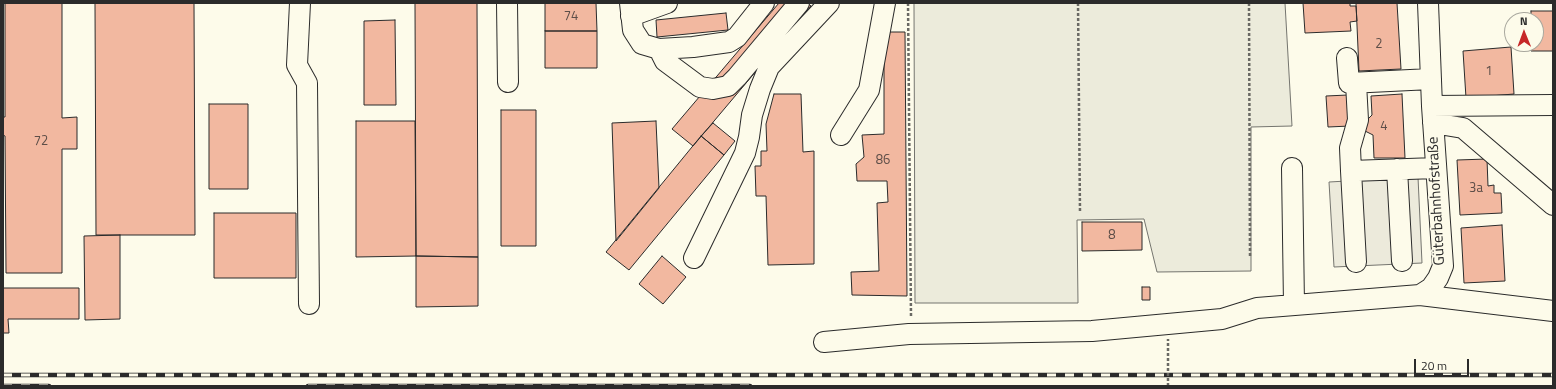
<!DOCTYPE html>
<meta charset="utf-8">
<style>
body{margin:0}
#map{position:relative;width:1556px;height:389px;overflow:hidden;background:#fdfbea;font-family:"Titillium Web",sans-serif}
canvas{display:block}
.frame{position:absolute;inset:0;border:4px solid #2b2b2b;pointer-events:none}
.north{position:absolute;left:1504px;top:12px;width:40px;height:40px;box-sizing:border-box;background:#fdfbea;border:1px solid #a9a89e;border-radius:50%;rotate:359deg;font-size:11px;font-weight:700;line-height:16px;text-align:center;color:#2b2b2b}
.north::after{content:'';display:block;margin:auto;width:14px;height:18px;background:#c62828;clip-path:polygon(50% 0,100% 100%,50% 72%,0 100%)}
.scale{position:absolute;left:1414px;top:359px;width:55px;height:18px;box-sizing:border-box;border:2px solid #2b2b2b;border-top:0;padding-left:5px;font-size:12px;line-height:14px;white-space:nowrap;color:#2b2b2b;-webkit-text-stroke:3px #fdfbea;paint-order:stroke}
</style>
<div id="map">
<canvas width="1556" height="389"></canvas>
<div class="frame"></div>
<div class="north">N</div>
<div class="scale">20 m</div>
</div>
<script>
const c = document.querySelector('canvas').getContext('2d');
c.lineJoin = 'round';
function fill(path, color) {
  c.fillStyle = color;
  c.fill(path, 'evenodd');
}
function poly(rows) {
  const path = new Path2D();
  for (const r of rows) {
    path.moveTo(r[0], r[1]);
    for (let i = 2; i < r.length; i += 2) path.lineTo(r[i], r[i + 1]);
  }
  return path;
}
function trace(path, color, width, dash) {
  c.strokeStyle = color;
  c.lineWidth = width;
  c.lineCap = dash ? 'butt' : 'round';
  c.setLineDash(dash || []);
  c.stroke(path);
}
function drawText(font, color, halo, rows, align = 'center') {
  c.font = font + ' "Titillium Web",sans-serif';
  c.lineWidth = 3;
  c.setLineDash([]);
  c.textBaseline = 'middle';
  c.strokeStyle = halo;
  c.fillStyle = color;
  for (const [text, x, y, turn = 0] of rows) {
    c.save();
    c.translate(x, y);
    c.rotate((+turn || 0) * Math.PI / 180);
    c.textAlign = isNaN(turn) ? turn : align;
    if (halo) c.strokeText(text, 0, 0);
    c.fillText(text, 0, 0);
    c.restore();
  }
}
const green = poly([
 [914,3,1285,3,1292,126,1251,127,1251,271,1157,272,1144,219,1077,220,1078,303,915,303,914,3]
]);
fill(green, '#ecebdb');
trace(green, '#74746e', 1);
const parking = poly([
 [1418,177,1422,263,1334,267,1329,182,1418,177]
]);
fill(parking, '#eceadb');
trace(parking, '#74746e', 1);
const building = poly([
 [5,3,62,3,62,118,77,117,77,149,62,149,62,273,6,273,5,136,3,135,3,117,5,117,5,3],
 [95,3,194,3,195,235,96,235,95,3],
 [415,3,477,3,478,257,416,256,415,3],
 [545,3,596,3,597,31,545,31,545,3],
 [779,3,807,3,811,6,693,146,672,129,779,3],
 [1303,3,1350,3,1350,6,1356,6,1357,21,1350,22,1351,31,1305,33,1303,3],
 [1356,3,1397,3,1401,69,1359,71,1356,3],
 [1531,11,1553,11,1553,51,1531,51,1531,44,1536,44,1536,20,1531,20,1531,11],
 [726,13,728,30,657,37,656,20,726,13],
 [395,20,396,105,364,105,364,21,395,20],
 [545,31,597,31,597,68,545,68,545,31],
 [884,32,905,32,907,296,852,295,851,272,879,271,877,203,888,202,887,181,857,181,856,164,864,157,862,135,884,134,884,32],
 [1511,47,1514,94,1466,98,1463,51,1511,47],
 [774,94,801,94,803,152,814,151,814,264,768,265,766,196,756,196,755,166,761,166,761,151,767,151,766,124,774,94],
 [1402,94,1405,158,1374,158,1373,135,1365,131,1364,123,1372,115,1371,96,1402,94],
 [1348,95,1350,126,1328,127,1326,96,1348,95],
 [209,104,248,104,248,189,209,189,209,104],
 [501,110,536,110,536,246,501,246,501,110],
 [356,121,415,121,416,256,356,257,356,121],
 [656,121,659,188,616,241,612,123,656,121],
 [713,123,735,141,724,155,701,136,713,123],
 [701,136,724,155,629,270,606,252,701,136],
 [1487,159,1488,186,1494,185,1494,193,1501,193,1502,213,1460,215,1457,160,1487,159],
 [214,213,296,213,296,278,214,278,214,213],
 [1082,222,1142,222,1142,250,1082,251,1082,222],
 [1502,225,1505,281,1464,283,1461,228,1502,225],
 [120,235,120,319,85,320,84,236,120,235],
 [416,256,478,257,478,306,416,307,416,256],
 [662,256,686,277,663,304,639,284,662,256],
 [1142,287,1150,287,1150,300,1142,300,1142,287],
 [3,288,79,288,79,319,8,319,9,333,3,333,3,288]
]);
fill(building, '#f2b8a0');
trace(building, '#2b2b2b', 1);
const minor = poly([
 [300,3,297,65,307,83,309,304],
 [507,3,508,82],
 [630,3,633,30,642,44,659,49,693,47,729,42,737,37,764,3],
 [631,16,667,3],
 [659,49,665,61,700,87,713,89,728,86,737,77,799,3],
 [1347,58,1349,83,1431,79],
 [1432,106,1553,105],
 [1433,123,1463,128,1553,205],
 [841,135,869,90,885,3],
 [1292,168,1294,305],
 [1397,169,1402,261],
 [1351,171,1350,148,1358,120,1356,83],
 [694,258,745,153,749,137,752,115,760,89,769,67,829,3],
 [1356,262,1351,171,1436,168],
 [1420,295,1431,288,1438,278,1443,266,1432,106,1428,3],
 [824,342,909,334,1092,331,1222,319,1257,308,1420,295,1553,311]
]);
trace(minor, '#2b2b2b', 22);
trace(poly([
 [908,3,911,316],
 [1078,3,1080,212],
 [1249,3,1250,256]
]), '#6a6964', 2.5, [3, 2]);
trace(minor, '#fdfbea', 20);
const rail = poly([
 [3,375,1553,375],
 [3,386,49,386],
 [308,386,750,386]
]);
trace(rail, '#2b2b2b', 4.5);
trace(rail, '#fdfbea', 3, [9]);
trace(poly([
 [1168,386,1168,339]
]), '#6a6964', 2.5, [3, 2]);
drawText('13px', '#5d4e48', null, [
 ["74",571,17],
 ["2",1379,45],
 ["1",1489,72],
 ["4",1384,127],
 ["72",41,142],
 ["86",883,161],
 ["3a",1476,189],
 ["8",1112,236]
]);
drawText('15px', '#2b2b2b', '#fdfbea', [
 ["Güterbahnhofstraße",1437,201,-93]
]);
</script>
